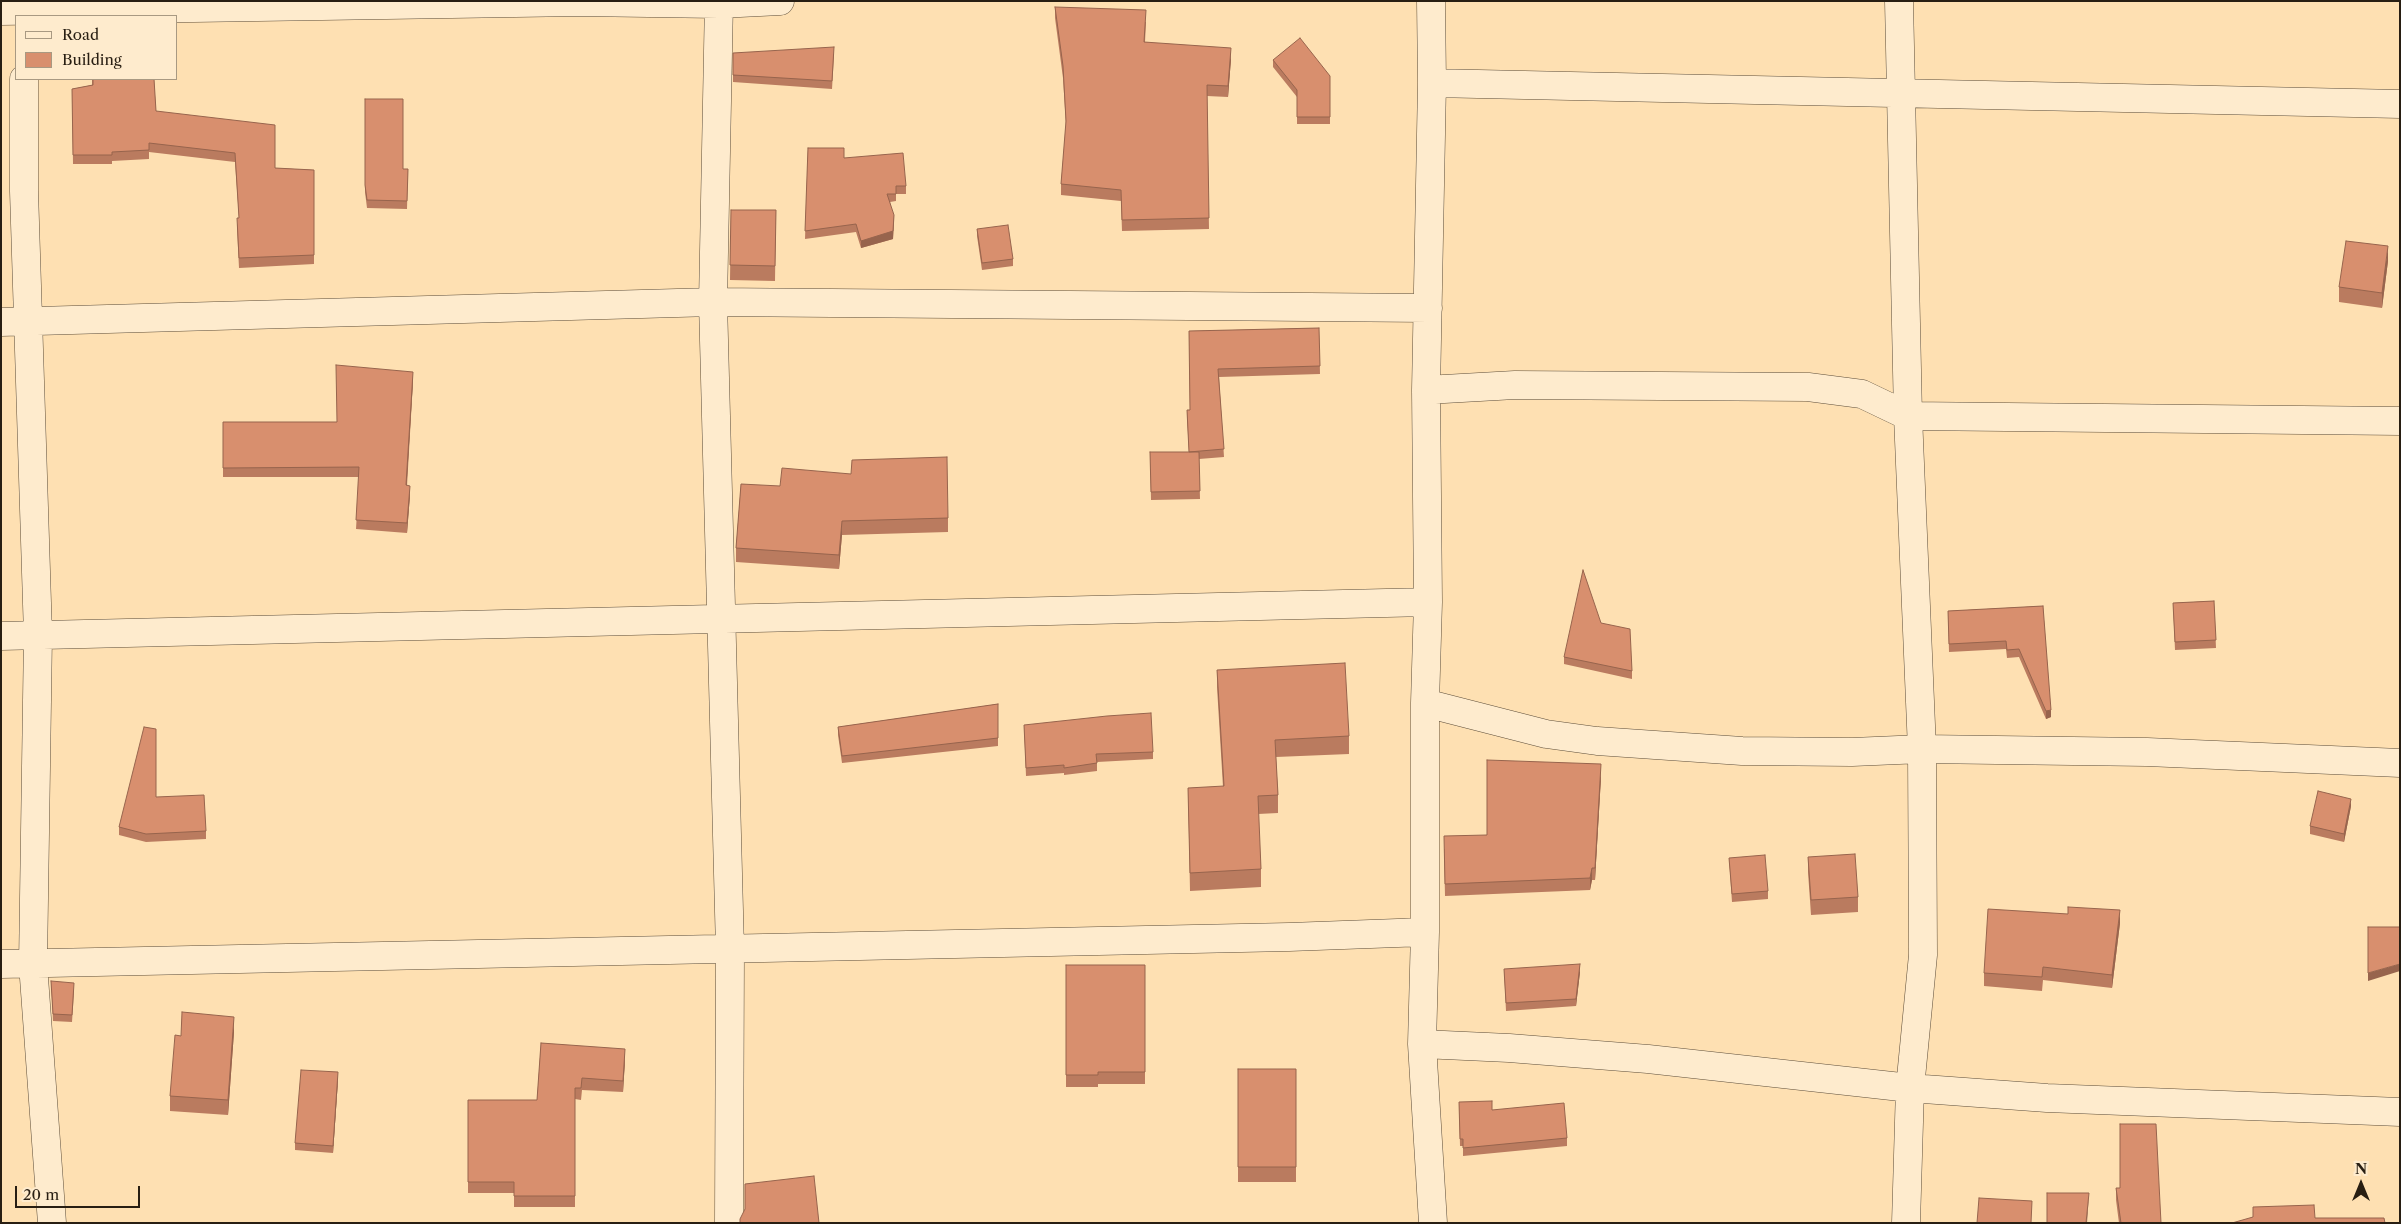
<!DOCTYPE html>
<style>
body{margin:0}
#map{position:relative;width:2401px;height:1224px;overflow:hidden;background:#fee0b2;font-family:"Libre Caslon Text",serif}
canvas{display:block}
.frame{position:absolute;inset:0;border:2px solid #281e12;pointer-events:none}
.legend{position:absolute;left:15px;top:15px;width:162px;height:65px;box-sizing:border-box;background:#feebcd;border:1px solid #a89982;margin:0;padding:6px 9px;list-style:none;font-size:15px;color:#281e12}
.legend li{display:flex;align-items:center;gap:10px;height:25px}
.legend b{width:25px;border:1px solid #a89982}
.north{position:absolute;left:2336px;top:1159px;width:50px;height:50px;-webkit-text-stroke:4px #feebcd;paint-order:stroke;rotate:0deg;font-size:14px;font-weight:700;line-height:20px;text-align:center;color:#281e12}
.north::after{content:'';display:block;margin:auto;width:18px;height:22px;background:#281e12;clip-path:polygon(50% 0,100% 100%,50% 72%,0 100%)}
.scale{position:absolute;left:15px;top:1186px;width:125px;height:22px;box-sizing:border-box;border:2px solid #281e12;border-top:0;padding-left:6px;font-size:15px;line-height:18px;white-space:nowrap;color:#281e12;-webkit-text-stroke:4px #feebcd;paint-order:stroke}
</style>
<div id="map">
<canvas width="2401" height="1224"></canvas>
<div class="frame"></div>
<ul class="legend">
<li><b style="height:6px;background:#feebcd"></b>Road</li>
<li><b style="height:14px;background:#d88f6e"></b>Building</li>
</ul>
<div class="north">N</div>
<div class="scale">20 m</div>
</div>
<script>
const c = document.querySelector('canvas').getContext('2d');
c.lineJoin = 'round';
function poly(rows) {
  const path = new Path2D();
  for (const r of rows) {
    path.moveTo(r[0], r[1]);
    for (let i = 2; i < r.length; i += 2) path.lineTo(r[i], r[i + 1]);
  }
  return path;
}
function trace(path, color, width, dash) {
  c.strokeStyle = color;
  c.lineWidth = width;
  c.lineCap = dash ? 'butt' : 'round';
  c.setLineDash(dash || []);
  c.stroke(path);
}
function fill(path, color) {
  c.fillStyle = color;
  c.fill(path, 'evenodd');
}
const minor = poly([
 [719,1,713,302,730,949,729,1223],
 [1431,1,1432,83,1426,390,1428,602,1425,703,1425,932,1422,1044,1433,1223],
 [1899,1,1908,416,1922,749,1923,955,1910,1088,1906,1223],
 [1,11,579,2,719,4,780,1],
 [24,79,24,191,38,635,33,964,52,1223],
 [1432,83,2400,104],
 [1,322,713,302,1428,308],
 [1426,390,1515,385,1808,387,1862,394,1908,416,2400,421],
 [1,636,1428,602],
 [1425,703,1546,734,1597,741,1742,751,1852,752,1922,749,2147,752,2400,763],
 [1,964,1289,937,1425,932],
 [1422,1044,1509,1048,1648,1059,1910,1088,2047,1098,2400,1112]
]);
trace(minor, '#5e4e3a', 29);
trace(minor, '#feebcd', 28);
fill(poly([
 [1055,7,1146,22,1145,42,1231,59,1228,97,1207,96,1209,229,1122,231,1121,201,1061,195,1061,184,1066,125,1063,78,1055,18],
 [733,53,834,54,832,89,733,82],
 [1273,60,1330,76,1330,124,1297,124,1297,97,1273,67],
 [92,79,154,79,156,111,275,168,314,170,314,264,239,268,237,227,239,218,235,162,149,152,149,159,112,161,112,164,73,164,72,89,92,85],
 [365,99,403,169,408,169,407,209,367,208,365,192],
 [808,148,844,158,906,186,906,194,896,194,896,201,890,202,894,223,893,239,861,248,856,232,805,239],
 [731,210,776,210,775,281,730,280],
 [977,229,1013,259,1013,266,982,270,977,236],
 [2388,261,2382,308,2339,302,2339,287],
 [1319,328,1320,374,1219,377,1224,457,1199,459,1200,499,1151,500,1150,452,1189,452,1187,418,1187,410,1190,410,1189,331],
 [413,381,407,486,410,495,407,533,356,529,359,477,223,477,223,422,337,422],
 [741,484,948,518,948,532,842,535,839,569,736,562,736,548],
 [2214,601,2216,648,2175,650,2173,603],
 [2043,606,2051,717,2046,719,2019,657,2007,658,2006,649,1949,652,1948,611],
 [1601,623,1632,671,1632,679,1564,664,1564,657],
 [1217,670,1349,736,1349,754,1276,757,1278,795,1278,813,1258,814,1261,869,1261,887,1190,891,1188,788,1223,787,1217,687],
 [998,704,998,746,842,763,838,735,838,727],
 [1024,725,1153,752,1153,759,1097,762,1097,771,1064,775,1064,773,1026,776],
 [1601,777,1595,880,1592,880,1590,890,1445,896,1444,849,1487,835],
 [156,797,206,831,206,839,146,842,119,835,119,827],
 [2351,806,2344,842,2310,834,2310,826],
 [1808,857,1858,897,1858,912,1811,915,1808,872],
 [1729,858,1768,891,1768,899,1732,902],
 [2120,923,2112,988,2043,980,2042,991,1984,986,1984,973],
 [1066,965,1145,965,1145,1084,1098,1084,1098,1087,1066,1087],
 [1504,969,1580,972,1576,1006,1506,1011],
 [51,981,74,991,72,1022,53,1021],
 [234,1032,228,1115,170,1111,170,1096,181,1036],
 [541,1043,625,1060,623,1092,582,1090,581,1100,575,1099,575,1207,514,1207,514,1193,468,1193,468,1100,537,1100],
 [1238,1069,1296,1069,1296,1182,1238,1182],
 [338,1080,333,1153,295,1150,295,1143],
 [1459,1102,1492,1110,1567,1138,1567,1146,1463,1156,1463,1146,1460,1146],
 [2116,1188,2161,1223,2119,1223,2116,1200]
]), '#ba7b5f');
fill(poly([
 [1231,48,1231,59,1228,97,1228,86],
 [894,215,893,239,861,248,861,241],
 [2388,246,2388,261,2382,308,2382,293],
 [413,372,413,381,406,495,406,485],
 [410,486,410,495,407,533,407,523],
 [842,521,842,535,839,569,839,555],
 [2051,710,2051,717,2046,719,2046,711],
 [1601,764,1601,777,1595,880,1595,868],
 [2351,799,2351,806,2344,842,2344,834],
 [1592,868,1592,880,1590,890,1590,878],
 [2120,910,2120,923,2112,988,2112,975],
 [1580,964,1580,972,1576,1006,1576,999],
 [2400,964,2400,971,2368,981,2368,973],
 [234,1017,234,1032,228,1115,228,1100],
 [625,1049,625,1060,623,1092,623,1081],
 [338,1072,338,1080,333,1153,333,1146],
 [2089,1193,2087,1223,2086,1223]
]), '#97644d');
const building = poly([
 [1055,7,1146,10,1144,42,1231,48,1228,86,1207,85,1209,218,1122,220,1121,190,1061,184,1066,121,1063,66,1055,7],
 [1300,38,1330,76,1330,117,1297,117,1297,90,1273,60,1300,38],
 [834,47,832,81,733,75,733,53,834,47],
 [93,79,154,79,156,111,275,125,275,168,314,170,314,255,239,258,237,218,239,218,235,153,149,143,149,150,112,152,112,155,73,155,72,89,93,85,93,79],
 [365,99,403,99,403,169,408,169,407,201,367,200,365,185,365,99],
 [808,148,844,148,844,158,903,153,906,186,896,186,896,194,887,194,894,215,893,231,861,241,856,224,805,231,808,148],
 [731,210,776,210,775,266,730,265,731,210],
 [1008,225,1013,259,982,263,977,229,1008,225],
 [2346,241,2388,246,2382,293,2339,287,2346,241],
 [1319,328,1320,366,1218,369,1224,449,1189,452,1187,410,1190,410,1189,331,1319,328],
 [336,365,413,372,406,485,410,486,407,523,356,520,359,467,223,468,223,422,337,422,336,365],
 [1150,452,1199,452,1200,491,1151,492,1150,452],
 [947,457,948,518,842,521,839,555,736,548,741,484,780,486,782,468,851,474,852,460,947,457],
 [1583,570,1601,623,1630,629,1632,671,1564,657,1583,570],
 [2214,601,2216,640,2175,642,2173,603,2214,601],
 [2043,606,2051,710,2046,711,2019,649,2007,650,2006,641,1949,644,1948,611,2043,606],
 [1345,663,1349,736,1275,740,1278,795,1258,796,1261,869,1190,873,1188,788,1224,786,1217,670,1345,663],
 [998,704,998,738,842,756,838,727,998,704],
 [1151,713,1153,752,1096,754,1097,763,1064,768,1064,765,1026,768,1024,725,1107,716,1151,713],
 [144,727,156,729,156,797,204,795,206,831,146,834,119,827,144,727],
 [1487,760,1601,764,1595,868,1592,868,1590,878,1445,884,1444,836,1487,835,1487,760],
 [2318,791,2351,799,2344,834,2310,826,2318,791],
 [1855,854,1858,897,1811,900,1808,857,1855,854],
 [1765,855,1768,891,1732,894,1729,858,1765,855],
 [2068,907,2120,910,2112,975,2043,967,2042,977,1984,973,1988,909,2068,914,2068,907],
 [2368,927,2400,927,2400,964,2368,973,2368,927],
 [1580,964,1576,999,1506,1003,1504,969,1580,964],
 [1066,965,1145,965,1145,1072,1098,1072,1098,1075,1066,1075,1066,965],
 [51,981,74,983,72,1015,53,1014,51,981],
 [182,1012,234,1017,228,1100,170,1096,175,1035,181,1036,182,1012],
 [541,1043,625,1049,623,1081,582,1078,581,1088,575,1088,575,1196,514,1196,514,1182,468,1182,468,1100,537,1100,541,1043],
 [1238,1069,1296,1069,1296,1167,1238,1167,1238,1069],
 [301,1070,338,1072,333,1146,295,1143,301,1070],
 [1492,1101,1492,1110,1564,1103,1567,1138,1463,1148,1463,1139,1460,1139,1459,1102,1492,1101],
 [2120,1124,2156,1124,2161,1223,2121,1223,2116,1188,2120,1188,2120,1124],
 [814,1176,819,1223,740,1223,740,1219,745,1209,745,1184,814,1176],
 [2047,1193,2089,1193,2086,1223,2047,1223,2047,1193],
 [1979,1198,2032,1201,2031,1223,1977,1223,1979,1198],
 [2314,1205,2315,1218,2384,1218,2385,1223,2232,1223,2253,1217,2253,1207,2314,1205]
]);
fill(building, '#d88f6e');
trace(building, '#97644d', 1);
</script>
